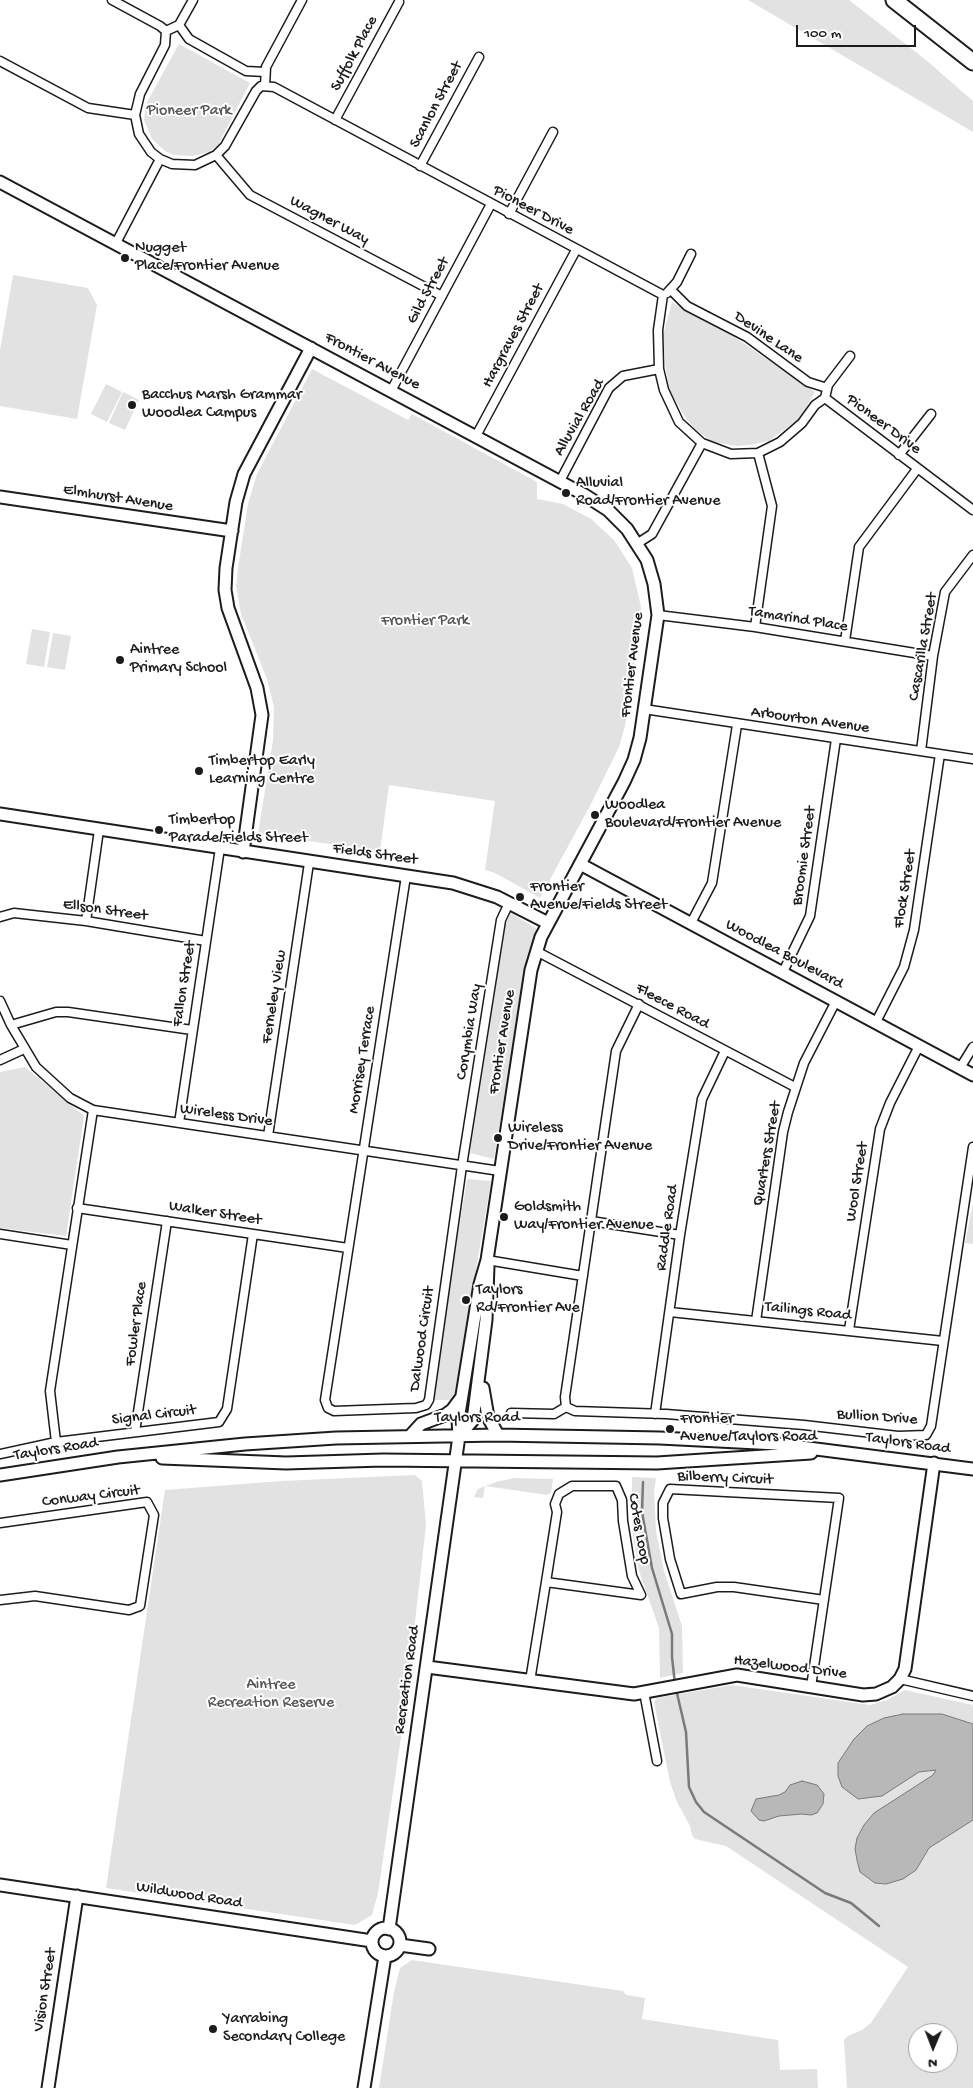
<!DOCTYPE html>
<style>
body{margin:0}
#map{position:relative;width:973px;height:2088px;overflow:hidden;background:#fff;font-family:"Gochi Hand",sans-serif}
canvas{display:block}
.north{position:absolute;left:908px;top:2023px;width:50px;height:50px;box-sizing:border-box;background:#fff;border:1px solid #a4a4a4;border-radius:50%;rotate:181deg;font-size:14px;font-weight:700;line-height:20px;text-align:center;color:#1c1c1c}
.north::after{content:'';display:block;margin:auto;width:18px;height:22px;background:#1c1c1c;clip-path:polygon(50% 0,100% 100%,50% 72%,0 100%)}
.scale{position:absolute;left:796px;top:25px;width:120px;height:22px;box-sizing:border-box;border:2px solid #1c1c1c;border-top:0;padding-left:6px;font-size:15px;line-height:18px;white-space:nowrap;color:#1c1c1c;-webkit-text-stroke:4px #fff;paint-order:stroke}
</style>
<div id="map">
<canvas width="973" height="2088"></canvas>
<div class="north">N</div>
<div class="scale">100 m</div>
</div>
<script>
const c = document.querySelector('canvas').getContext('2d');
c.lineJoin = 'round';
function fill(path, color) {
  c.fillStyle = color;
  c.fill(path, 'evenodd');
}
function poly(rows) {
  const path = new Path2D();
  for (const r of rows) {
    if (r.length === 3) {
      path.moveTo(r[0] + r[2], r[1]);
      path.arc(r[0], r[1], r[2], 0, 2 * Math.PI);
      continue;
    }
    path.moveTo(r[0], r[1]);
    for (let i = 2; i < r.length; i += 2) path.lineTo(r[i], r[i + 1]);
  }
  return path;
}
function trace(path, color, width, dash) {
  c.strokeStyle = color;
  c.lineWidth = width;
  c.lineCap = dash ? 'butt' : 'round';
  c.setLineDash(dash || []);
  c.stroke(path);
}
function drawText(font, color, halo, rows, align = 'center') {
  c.font = font + ' "Gochi Hand",sans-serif';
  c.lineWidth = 4;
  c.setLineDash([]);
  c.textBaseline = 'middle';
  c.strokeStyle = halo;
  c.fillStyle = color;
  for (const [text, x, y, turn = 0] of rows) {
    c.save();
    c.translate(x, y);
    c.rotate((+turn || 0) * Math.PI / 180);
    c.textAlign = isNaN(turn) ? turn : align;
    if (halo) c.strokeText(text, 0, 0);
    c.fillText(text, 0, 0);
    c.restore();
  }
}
fill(poly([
 [748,0,849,0,926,60,973,101,973,132],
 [179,44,250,83,218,145,209,152,193,156,174,155,165,151,152,139,144,120,146,104],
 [13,275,88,288,97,305,77,419,0,406,0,350],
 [672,302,733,336,815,392,800,418,769,441,750,445,737,446,712,442,695,429,686,419,670,391,666,371,663,335],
 [312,369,408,420,412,414,537,482,537,499,563,504,591,519,614,540,632,568,641,607,639,633,625,726,619,747,591,804,540,898,495,873,485,870,495,801,389,785,380,851,258,834,273,740,274,707,267,679,241,614,236,586,238,568,248,504,257,474],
 [106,384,122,392,107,422,91,414],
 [123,392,139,400,125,430,109,423],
 [32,629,50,632,44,667,26,664],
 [53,633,71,636,65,670,47,667],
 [511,913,537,929,527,956,494,1159,470,1153,505,926],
 [25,1067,84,1116,66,1236,0,1228,0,1072],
 [467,1179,491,1181,454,1400,431,1400],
 [973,1203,973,1244,965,1243],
 [415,1475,422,1481,426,1525,405,1710,378,1893,372,1915,355,1925,106,1888,165,1490,281,1481],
 [632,1477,656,1478,654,1492,656,1531,664,1571,682,1626,683,1673,660,1678,659,1628,639,1571,632,1529],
 [515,1478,553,1479,551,1493,547,1495,485,1486,483,1498,474,1497,478,1489,496,1482],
 [732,1685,870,1705,887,1700,905,1690,973,1705,973,2088,847,2088,844,2040,848,2036,862,2030,871,2023,908,1967,726,1846,695,1839,692,1835,690,1826,677,1802,670,1782,654,1702,657,1698],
 [918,2033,948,2033,948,2063,918,2063],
 [412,1960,623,1991,626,1995,645,1998,642,2019,778,2040,780,2070,817,2069,818,2088,379,2088,394,1992,400,1968]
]), '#e2e2e2');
const water = poly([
 [903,1714,942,1714,973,1724,973,1820,929,1848,916,1870,903,1879,886,1884,875,1883,860,1872,857,1860,855,1849,857,1838,864,1825,874,1813,933,1775,936,1770,919,1772,882,1796,858,1799,842,1787,838,1776,838,1763,854,1739,867,1726,884,1718,903,1714],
 [802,1781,817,1785,824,1794,823,1804,817,1813,811,1815,801,1814,779,1816,764,1821,759,1820,751,1811,756,1799,779,1795,785,1792,790,1785,802,1781]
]);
fill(water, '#b8b8b8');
trace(water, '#7a7a7a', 1);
trace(poly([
 [643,1482,642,1512,652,1568,672,1634,672,1657,675,1684],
 [676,1689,686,1732,689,1787,696,1802,704,1812,825,1893,851,1903,879,1926]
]), '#7a7a7a', 2.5);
const street = poly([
 [112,0,160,26,166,31,165,45,140,94,135,115,139,134,151,152,160,159,172,164,195,165,216,155,225,146,256,91,261,86,274,87,663,295,658,330,659,369,664,390,679,422,702,443,731,454,758,453,780,442,802,423,815,405,825,398,973,510],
 [179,25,189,39,246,71,265,72],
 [166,31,179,25,193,0],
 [0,61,88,108,135,115],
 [265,86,266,67,302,0],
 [335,120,399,2],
 [216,155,250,195,442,296],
 [420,166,479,57],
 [509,214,553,132],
 [116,243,160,159],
 [671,290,687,306,747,337,808,382,827,388],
 [667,293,677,282,691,254],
 [391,391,491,204],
 [825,398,828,385,850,356],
 [476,436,576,250],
 [899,455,931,414],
 [560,481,609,388,623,376,659,369],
 [638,543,652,534,702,443],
 [658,615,755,627,933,656],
 [755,627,772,506,758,453],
 [845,641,859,547,917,469],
 [644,709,973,759],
 [921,751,933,656,945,592,973,555],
 [406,876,325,1400,328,1408,334,1411,416,1408,426,1405,429,1400,462,1166,501,920,509,903],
 [0,917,14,913,86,921,206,941],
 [86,921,99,830],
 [691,923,712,883,737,725],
 [536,951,795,1087],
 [783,972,810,916,836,739],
 [0,1001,11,1025,36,1067,70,1098,93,1110,500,1171],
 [876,1022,904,967,914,930,940,754],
 [11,1025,56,1012,68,1012,192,1030],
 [0,1060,24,1049],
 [960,1068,973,1047],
 [93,1110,50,1391,56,1442,219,1422,227,1409,253,1234],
 [179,1123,220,848],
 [268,1136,309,863],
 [77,1208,348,1248],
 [591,1221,680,1235],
 [0,1234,72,1245],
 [487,1260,583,1276],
 [670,1312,943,1341],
 [756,1321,783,1132,788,1112,804,1063,836,1001],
 [849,1330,880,1129,890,1103,919,1046],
 [566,1407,575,1411,666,1414,804,1425,898,1436,926,1435,931,1426,973,1147],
 [566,1407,565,1397,616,1051,639,1004],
 [511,1413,554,1414,566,1407],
 [655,1414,680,1235,702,1099,725,1051],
 [135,1432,167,1221],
 [0,1454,56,1442],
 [0,1523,147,1502,154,1515,140,1606,129,1610,35,1596,0,1600],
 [900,1679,973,1696],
 [530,1681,546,1582,557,1512,555,1504,559,1494,572,1486,616,1486,622,1500,623,1521,632,1576,641,1595,546,1582],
 [811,1687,839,1498,670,1489,663,1503,663,1518,670,1559,681,1594,717,1587,734,1587,824,1600],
 [644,1692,657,1761]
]);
const secondary = poly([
 [0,182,583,494,608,510,627,529,647,560,654,584,658,615,640,738,634,760,624,782,541,937,531,970,487,1260,480,1284,458,1420,459,1436,389,1929],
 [0,497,232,531],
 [0,814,453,883,497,897,548,923],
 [243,852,262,715,257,688,228,608,225,590,226,568,236,502,244,474,311,348],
 [580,864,973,1075],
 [483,1388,488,1417,498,1435],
 [410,1436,421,1424,445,1415,452,1410,461,1398],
 [459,1436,473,1420,486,1320,488,1266],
 [162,1458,286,1463,383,1460,657,1463,811,1453],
 [0,1475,118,1457,245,1444,336,1438,498,1435,660,1438,777,1444,973,1469],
 [427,1667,634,1694,737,1675,863,1695,876,1694,892,1687,900,1679,905,1669,934,1463],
 [0,1885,372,1941],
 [386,1942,14],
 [400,1945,429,1949],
 [48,2088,77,1896],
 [364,2088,385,1956]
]);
const highway = poly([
 [894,0,973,62]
]);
trace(street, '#1c1c1c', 11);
trace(secondary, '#1c1c1c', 15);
trace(highway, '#1c1c1c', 19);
trace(street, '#fff', 8);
trace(secondary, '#fff', 11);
trace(highway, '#fff', 15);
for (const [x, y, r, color] of [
 [125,258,5,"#1c1c1c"],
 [132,405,5,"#1c1c1c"],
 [566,493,5,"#1c1c1c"],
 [120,660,5,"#1c1c1c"],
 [199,771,5,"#1c1c1c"],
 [595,815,5,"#1c1c1c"],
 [159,830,5,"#1c1c1c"],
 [520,897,5,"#1c1c1c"],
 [498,1138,5,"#1c1c1c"],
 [504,1217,5,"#1c1c1c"],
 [466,1300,5,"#1c1c1c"],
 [670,1429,5,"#1c1c1c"],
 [213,2029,5,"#1c1c1c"]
]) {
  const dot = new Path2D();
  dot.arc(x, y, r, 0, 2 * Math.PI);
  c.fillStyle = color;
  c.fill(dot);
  trace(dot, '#fff', 2);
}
drawText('16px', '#1c1c1c', '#fff', [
 ["Suffolk Place",355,54,-62],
 ["Scanlon Street",437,105,-62],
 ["Pioneer Drive",533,211,28],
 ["Wagner Way",329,221,28],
 ["Gild Street",429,291,-62],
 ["Hargraves Street",514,336,-62],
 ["Devine Lane",768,338,34],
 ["Frontier Avenue",372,362,28],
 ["Alluvial Road",580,418,-60],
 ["Pioneer Drive",883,425,37],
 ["Elmhurst Avenue",118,499,9],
 ["Tamarind Place",798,620,9],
 ["Cascarilla Street",924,647,-80],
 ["Frontier Avenue",633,665,-83],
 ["Arbourton Avenue",810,721,8],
 ["Fields Street",375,855,8],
 ["Broomie Street",805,856,-82],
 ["Flock Street",906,889,-81],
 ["Ellson Street",105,911,8],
 ["Woodlea Boulevard",784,955,28],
 ["Fallon Street",185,984,-81],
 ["Ferneley View",275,997,-81],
 ["Fleece Road",672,1007,28],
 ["Corymbia Way",470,1032,-81],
 ["Frontier Avenue",503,1042,-81],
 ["Morrisey Terrace",363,1060,-81],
 ["Wireless Drive",226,1116,8],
 ["Quarters Street",768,1154,-80],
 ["Wool Street",858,1182,-81],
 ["Walker Street",215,1214,9],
 ["Raddle Road",668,1228,-82],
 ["Tailings Road",808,1312,6],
 ["Fowler Place",137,1324,-82],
 ["Dalwood Circuit",423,1339,-82],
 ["Signal Circuit",154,1416,-7],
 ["Bullion Drive",877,1418,4],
 ["Taylors Road",477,1419],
 ["Taylors Road",908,1444,8],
 ["Taylors Road",56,1450,-9],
 ["Bilberry Circuit",725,1479,2],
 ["Conway Circuit",91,1497,-7],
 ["Cotes Loop",638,1529,80],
 ["Hazelwood Drive",790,1668,7],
 ["Recreation Road",408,1680,-82],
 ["Wildwood Road",189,1896,9],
 ["Vision Street",46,1990,-81]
]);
drawText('16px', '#575757', '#fff', [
 ["Pioneer Park",189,112],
 ["Frontier Park",425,622],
 ["Aintree",271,1686],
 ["Recreation Reserve",271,1704]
]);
drawText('16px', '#1c1c1c', '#fff', [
 ["Nugget",135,249],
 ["Place/Frontier Avenue",135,267],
 ["Bacchus Marsh Grammar",142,396],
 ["Woodlea Campus",142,414],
 ["Alluvial",576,484],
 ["Road/Frontier Avenue",576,502],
 ["Aintree",130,651],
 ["Primary School",130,669],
 ["Timbertop Early",209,762],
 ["Learning Centre",209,780],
 ["Woodlea",605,806],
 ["Boulevard/Frontier Avenue",605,824],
 ["Timbertop",169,821],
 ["Parade/Fields Street",169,839],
 ["Frontier",530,888],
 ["Avenue/Fields Street",530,906],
 ["Wireless",508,1129],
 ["Drive/Frontier Avenue",508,1147],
 ["Goldsmith",514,1208],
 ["Way/Frontier Avenue",514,1226],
 ["Taylors",476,1291],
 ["Rd/Frontier Ave",476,1309],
 ["Frontier",680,1420],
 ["Avenue/Taylors Road",680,1438],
 ["Yarrabing",223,2020],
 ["Secondary College",223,2038]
], 'left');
</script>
